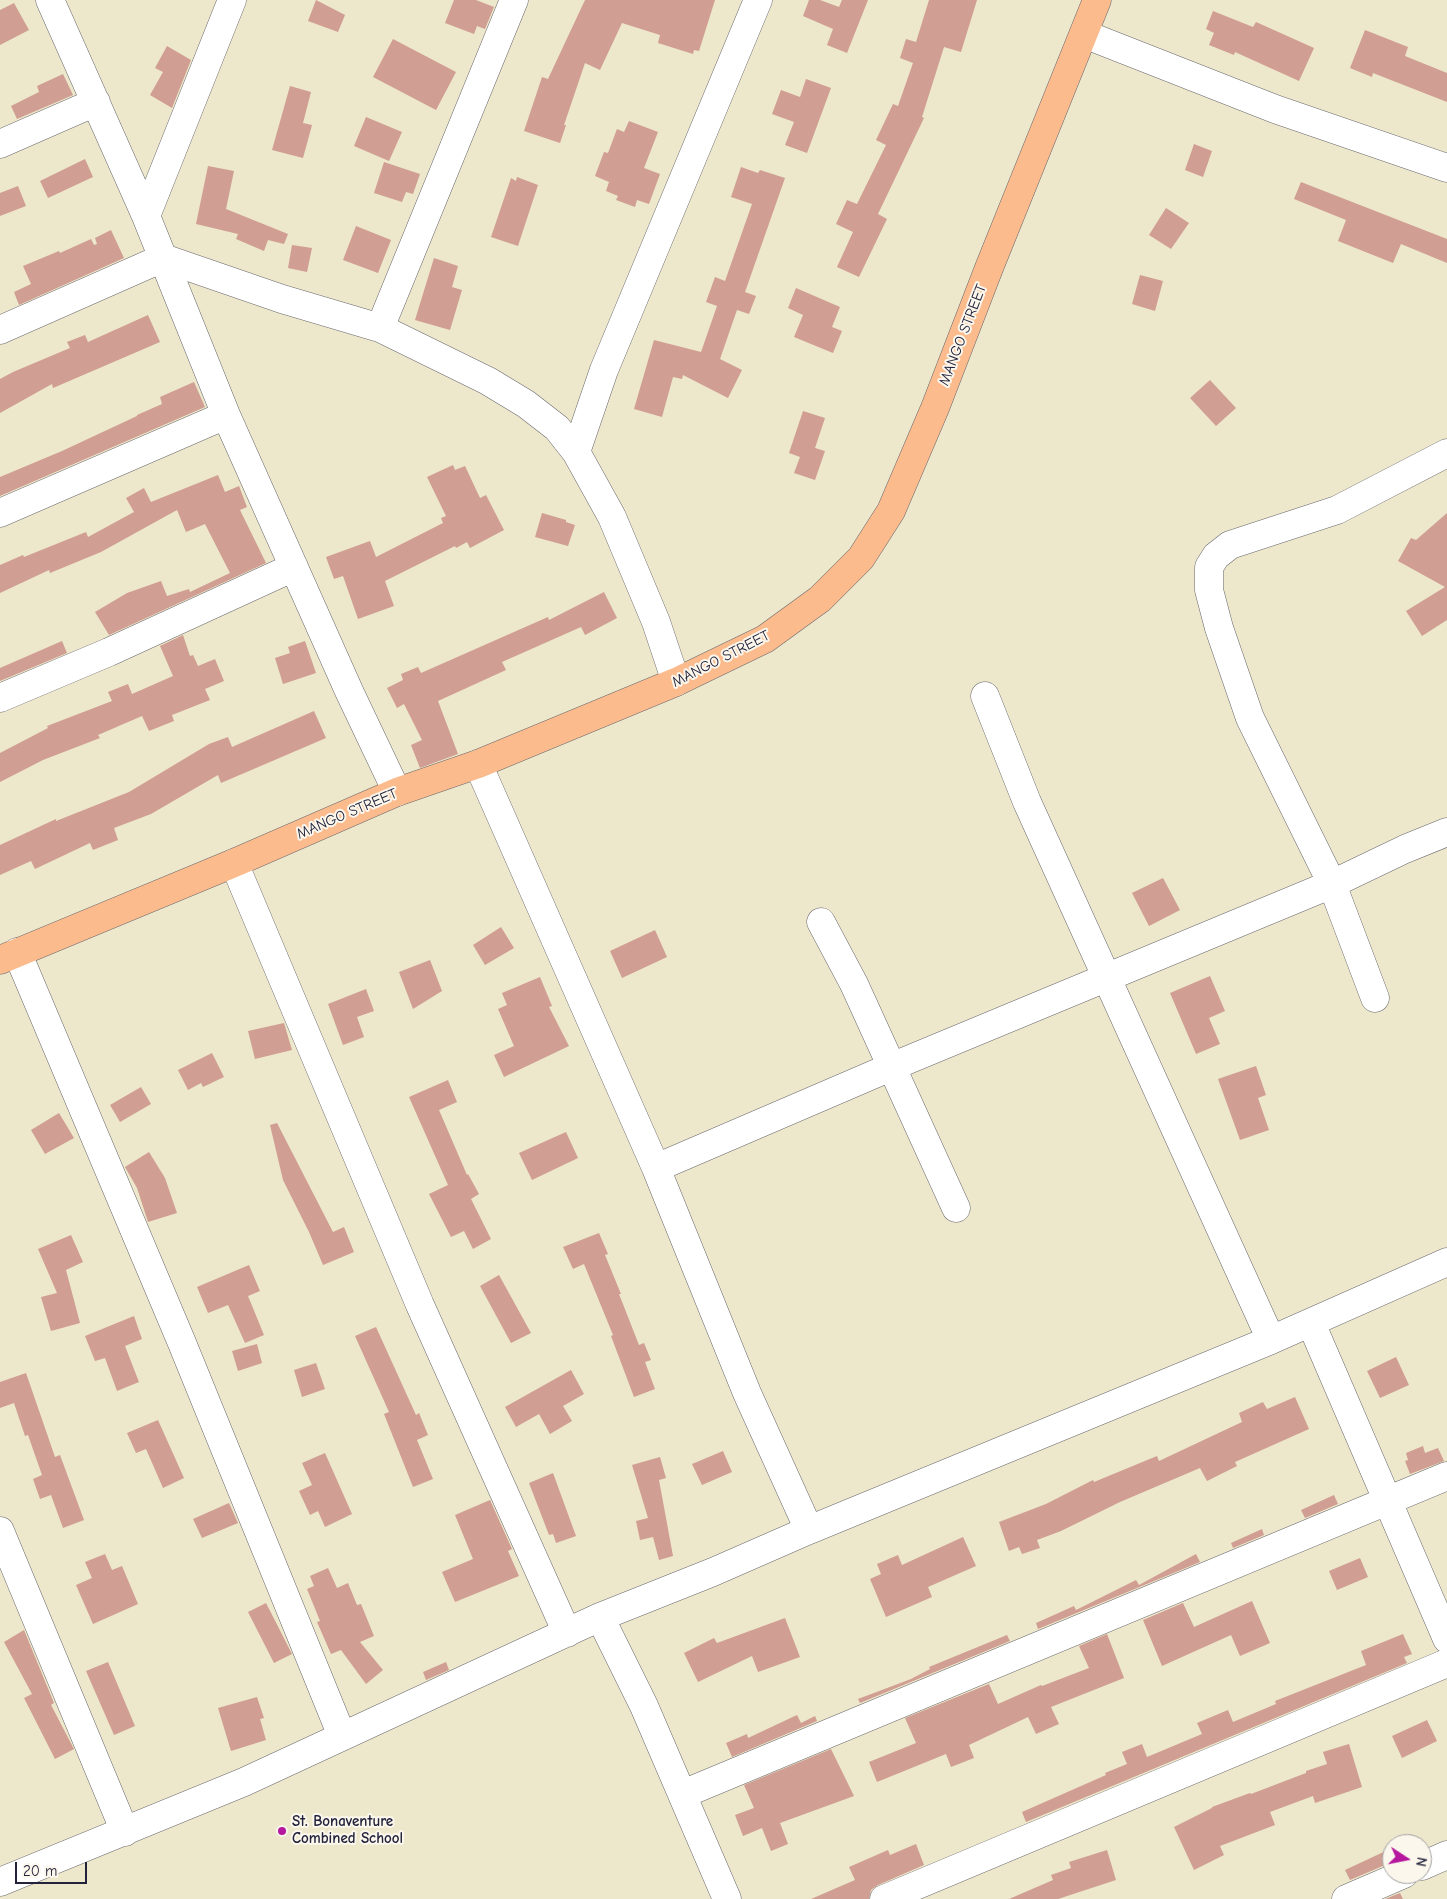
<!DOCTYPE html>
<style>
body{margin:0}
#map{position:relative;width:1447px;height:1899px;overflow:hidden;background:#ede7cb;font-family:"Comic Neue",sans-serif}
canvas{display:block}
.north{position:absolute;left:1382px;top:1834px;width:50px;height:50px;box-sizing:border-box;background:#fbf7ec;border:1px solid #a4a2a5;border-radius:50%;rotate:101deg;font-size:14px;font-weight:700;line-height:20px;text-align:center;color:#22223b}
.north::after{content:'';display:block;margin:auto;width:18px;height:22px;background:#b5179e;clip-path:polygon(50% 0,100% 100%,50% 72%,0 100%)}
.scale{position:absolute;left:15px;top:1862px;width:72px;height:22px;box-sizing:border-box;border:2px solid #22223b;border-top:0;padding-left:6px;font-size:15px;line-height:18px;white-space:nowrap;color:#22223b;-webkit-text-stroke:4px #fbf7ec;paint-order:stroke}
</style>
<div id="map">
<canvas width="1447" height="1899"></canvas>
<div class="north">N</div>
<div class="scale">20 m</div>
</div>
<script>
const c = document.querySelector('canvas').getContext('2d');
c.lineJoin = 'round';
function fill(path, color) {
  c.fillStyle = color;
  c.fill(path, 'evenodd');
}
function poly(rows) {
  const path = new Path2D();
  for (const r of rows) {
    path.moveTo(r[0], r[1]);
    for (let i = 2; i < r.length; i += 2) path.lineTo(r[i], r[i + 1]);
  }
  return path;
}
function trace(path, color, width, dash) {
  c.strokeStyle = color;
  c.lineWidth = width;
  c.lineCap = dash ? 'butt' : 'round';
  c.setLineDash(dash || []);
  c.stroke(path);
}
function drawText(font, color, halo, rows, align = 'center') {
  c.font = font + ' "Comic Neue",sans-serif';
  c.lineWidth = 4;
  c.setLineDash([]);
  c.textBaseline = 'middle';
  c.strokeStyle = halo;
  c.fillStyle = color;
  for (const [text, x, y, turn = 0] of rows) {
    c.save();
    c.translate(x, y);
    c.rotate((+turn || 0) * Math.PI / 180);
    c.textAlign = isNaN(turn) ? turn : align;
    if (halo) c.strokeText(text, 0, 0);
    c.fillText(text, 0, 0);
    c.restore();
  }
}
fill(poly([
 [316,0,345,15,338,32,308,21],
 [454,0,476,0,494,7,485,29,477,26,474,34,445,23],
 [585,0,715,0,699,51,694,50,693,54,658,43,660,35,622,23,600,70,585,63,564,125,566,125,560,143,524,131,542,77,548,79],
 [809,0,820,0,839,7,842,0,868,0,847,53,827,45,833,29,803,16],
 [929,0,977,0,961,52,944,47,922,117,924,118,878,214,887,219,859,277,837,267,853,232,836,224,847,200,857,204,886,145,876,140,893,104,898,106,913,63,900,58,906,39,916,42],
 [14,3,29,30,0,45,0,10],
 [1213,11,1253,27,1256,22,1314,48,1299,81,1235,52,1234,55,1209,45,1214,33,1206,29],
 [1365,30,1408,47,1405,56,1447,73,1447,102,1373,73,1372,77,1350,68],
 [393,39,456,72,436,110,373,77],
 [167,46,191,60,172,108,150,95,163,72,155,68],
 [63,74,73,95,17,119,11,106,39,92,37,86],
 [806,79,831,88,807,153,785,145,794,122,772,114,781,90,800,97],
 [290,86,311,92,303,123,312,125,303,158,272,150],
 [366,117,402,132,389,161,354,146],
 [629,121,658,132,644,168,660,174,649,204,637,200,635,207,616,200,618,196,606,191,609,182,595,176,604,152,608,153,617,129,624,132],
 [1194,144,1212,151,1203,177,1185,170],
 [85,159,93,177,48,198,40,181],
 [384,162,420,174,413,194,406,192,402,202,374,193],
 [208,166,234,171,226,209,288,234,284,244,268,240,264,251,236,239,238,234,196,224],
 [741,167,758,173,760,170,785,178,745,292,756,296,749,314,737,310,720,359,742,370,728,398,683,375,682,379,673,377,662,417,634,409,654,340,701,352,717,306,706,302,715,277,725,281,752,204,731,197],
 [517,177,538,185,518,246,491,237,511,178,516,181],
 [1301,182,1447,239,1447,263,1401,244,1393,263,1338,241,1346,220,1294,199],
 [18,186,26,206,0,216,0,193],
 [1166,208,1189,223,1171,249,1149,235],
 [356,226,391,240,378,273,343,260],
 [111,230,124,258,19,305,14,292,31,284,23,266,59,251,60,253,91,239,94,245,97,244,95,238],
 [292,245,312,248,307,272,288,268],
 [434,258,458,266,452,287,462,290,450,330,415,320],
 [1140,275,1163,281,1155,311,1132,304],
 [796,288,840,307,832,327,842,331,833,353,794,337,803,315,788,308],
 [148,315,160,342,53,388,52,384,0,413,0,379,13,372,70,348,67,342,85,335,88,342],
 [1210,380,1236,408,1216,426,1190,398],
 [194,382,205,407,0,496,0,477,62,451,137,416,137,415,162,404,160,397],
 [803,411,825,418,815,448,825,451,815,480,794,473,800,457,789,453],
 [453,465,455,470,465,466,480,498,486,495,504,530,470,548,467,542,456,548,455,546,385,581,394,606,358,619,343,576,334,579,326,557,370,541,376,557,443,523,441,518,446,516,427,477],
 [218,475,225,492,239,486,247,507,240,510,266,563,109,635,95,612,127,593,161,581,167,596,189,589,190,592,230,573,205,524,186,532,177,510,101,552,50,573,49,570,0,593,0,565,23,555,24,557,86,532,88,537,134,512,126,498,144,488,151,502],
 [542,513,566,520,566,522,575,525,568,546,535,537],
 [1447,513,1447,620,1422,636,1406,611,1445,587,1398,561,1411,538,1416,540],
 [604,592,617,618,585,635,581,627,502,662,506,670,438,701,458,754,420,768,411,745,422,740,404,704,397,708,387,688,403,680,401,674,418,667,421,673,548,617,549,620],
 [183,635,190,656,193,655,198,666,215,659,224,681,205,689,210,700,172,715,174,721,149,731,142,716,98,735,100,738,43,760,0,782,0,753,48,728,47,726,112,701,108,692,128,684,132,694,173,676,160,646],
 [62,641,67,653,0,681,0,668],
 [305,641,316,673,283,684,275,658,290,653,288,647],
 [314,711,326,738,221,783,218,775,151,814,114,828,118,840,93,850,90,843,35,869,31,861,0,875,0,845,56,819,56,821,129,792,209,744,228,737,232,747],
 [1163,878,1180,910,1149,926,1132,893],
 [501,927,514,948,485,965,473,945],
 [655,930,667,957,622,978,610,951],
 [430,960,442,991,413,1009,399,972],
 [1210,976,1225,1011,1209,1018,1220,1044,1196,1054,1170,993],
 [540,977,552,1006,549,1007,569,1046,504,1077,494,1055,514,1046,498,1009,507,1005,502,993],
 [366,989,374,1011,357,1017,364,1037,343,1045,328,1004],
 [284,1023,292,1050,255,1059,248,1031],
 [212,1053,224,1077,203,1087,201,1083,188,1090,178,1070],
 [1256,1066,1266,1095,1258,1098,1269,1130,1240,1140,1218,1079],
 [448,1080,457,1102,439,1110,467,1175,468,1174,479,1194,471,1199,491,1239,473,1249,464,1231,451,1237,429,1194,448,1185,409,1097],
 [141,1087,151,1104,120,1122,110,1105],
 [59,1113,74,1138,45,1154,31,1130],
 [277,1123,333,1232,344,1227,354,1252,323,1265,309,1232,283,1180,270,1125],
 [566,1132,578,1158,532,1180,519,1153],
 [149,1152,165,1178,177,1213,148,1222,137,1188,125,1167],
 [599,1233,608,1254,605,1255,621,1294,619,1294,639,1345,644,1343,651,1360,645,1362,655,1389,634,1397,611,1336,613,1335,584,1264,573,1269,563,1247],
 [71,1235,83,1262,66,1270,80,1323,51,1331,41,1297,57,1293,38,1249],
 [249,1265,260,1291,248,1296,264,1335,245,1343,228,1305,208,1313,197,1287],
 [499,1275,531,1333,511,1343,480,1286],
 [134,1316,142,1339,125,1346,139,1382,117,1391,105,1358,95,1361,85,1336],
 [376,1327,416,1415,419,1413,428,1435,417,1440,433,1479,413,1487,384,1414,389,1412,355,1336],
 [257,1344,262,1363,238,1371,232,1351],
 [1396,1357,1409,1385,1380,1398,1367,1371],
 [316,1363,325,1389,302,1397,294,1370],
 [571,1370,584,1394,563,1406,572,1421,550,1434,539,1414,516,1427,505,1407],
 [26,1373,55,1457,60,1455,84,1520,63,1528,51,1495,40,1499,33,1479,42,1475,28,1435,25,1436,14,1403,0,1408,0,1382],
 [1295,1397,1309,1429,1235,1462,1237,1466,1207,1481,1200,1468,1120,1502,1061,1531,1037,1540,1040,1548,1022,1554,1019,1547,1009,1551,999,1522,1046,1504,1093,1480,1094,1482,1157,1456,1159,1461,1242,1422,1239,1413,1263,1402,1267,1409],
 [158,1420,184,1478,163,1488,146,1449,136,1453,127,1433],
 [1423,1446,1425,1453,1438,1448,1444,1461,1410,1474,1405,1461,1408,1460,1406,1453],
 [723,1451,732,1472,702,1485,692,1464],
 [325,1453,352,1514,325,1527,318,1511,310,1515,299,1491,312,1485,302,1463],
 [660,1457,666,1478,659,1480,673,1556,659,1560,653,1537,640,1540,636,1521,648,1518,632,1465],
 [553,1473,576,1536,556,1543,553,1534,549,1535,529,1483],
 [1334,1495,1338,1504,1305,1518,1301,1510],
 [490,1500,512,1549,508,1551,519,1576,455,1602,442,1572,473,1559,455,1515],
 [229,1503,238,1523,202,1538,193,1519],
 [1262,1529,1264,1535,1233,1548,1231,1543],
 [963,1537,976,1566,928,1587,932,1597,886,1617,870,1579,881,1574,877,1564,898,1555,902,1565],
 [105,1554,112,1570,122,1566,138,1604,93,1624,76,1585,92,1578,85,1562],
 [1196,1554,1200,1562,1038,1629,1036,1623,1074,1606,1076,1610,1136,1580,1139,1585],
 [1360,1558,1368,1577,1337,1590,1329,1571],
 [328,1568,337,1588,348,1583,357,1605,361,1604,374,1636,360,1642,383,1670,366,1684,341,1650,331,1654,317,1622,320,1621,307,1589,314,1586,310,1576],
 [1252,1601,1270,1643,1240,1656,1231,1635,1162,1666,1143,1620,1183,1603,1194,1627],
 [266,1603,292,1654,274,1663,248,1612],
 [785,1618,800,1657,758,1672,752,1656,698,1682,684,1653,714,1638,717,1643],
 [24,1630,54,1703,51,1705,74,1749,55,1759,24,1698,32,1694,4,1642],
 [1107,1634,1124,1678,1051,1707,1059,1724,1036,1734,1028,1717,969,1745,974,1758,951,1767,946,1754,877,1782,869,1762,916,1743,905,1718,989,1684,998,1704,1041,1685,1042,1686,1089,1668,1079,1646],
 [1403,1634,1412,1654,1404,1657,1407,1663,1026,1822,1022,1812,1106,1775,1105,1773,1127,1764,1122,1752,1142,1744,1147,1757,1202,1734,1197,1723,1228,1710,1233,1722,1276,1704,1275,1701,1366,1665,1361,1651],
 [1007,1635,1010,1641,860,1703,858,1699,911,1679,930,1669,929,1667],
 [108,1662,135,1726,114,1735,86,1671],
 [446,1662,449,1670,426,1680,423,1672],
 [257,1697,264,1718,260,1719,266,1740,231,1751,218,1708],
 [797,1715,801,1723,815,1716,817,1721,732,1757,726,1743,747,1734,748,1738],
 [1427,1720,1437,1741,1402,1758,1392,1736],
 [1349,1744,1362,1787,1315,1803,1313,1796,1270,1812,1275,1825,1220,1846,1224,1855,1194,1870,1174,1827,1212,1808,1212,1807,1250,1793,1251,1794,1306,1773,1306,1771,1327,1764,1323,1752],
 [831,1749,854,1796,780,1823,788,1844,771,1851,762,1828,743,1836,735,1815,754,1808,744,1785],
 [916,1844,924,1865,878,1885,871,1890,869,1899,811,1899,855,1880,849,1867,888,1850,890,1855],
 [1392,1848,1392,1862,1350,1880,1345,1870],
 [1107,1850,1116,1880,1058,1899,1009,1899,1053,1880,1051,1875,1071,1868,1069,1862],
 [1400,1893,1403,1899,1385,1899]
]), '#d09e92');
const minor = poly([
 [50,0,146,216,226,415,349,691,397,792],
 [1084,34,1275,109,1447,168],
 [0,144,96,102],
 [146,216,232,0],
 [380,328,514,0],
 [0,330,163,258,282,299,380,328,488,381,526,404,557,428,576,452,612,517,656,622,676,682],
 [576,452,604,370,758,0],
 [0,513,226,415],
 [985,696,1027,802,1271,1340],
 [0,698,109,652,294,567],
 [478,764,656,1168,747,1393,809,1530],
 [234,863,420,1305,567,1633],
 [821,922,854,984,956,1208],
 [17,952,182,1343,342,1736],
 [1375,998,1332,884,1250,718,1219,628,1209,590,1209,567,1216,556,1230,545,1337,510,1447,453],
 [656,1168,891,1067,1332,884,1405,849,1447,832],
 [1311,1323,1447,1639],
 [0,1531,125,1832],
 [600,1617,644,1706,727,1899],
 [683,1794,1447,1476],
 [1422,1866,1447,1855],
 [0,1882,244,1782,600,1617,713,1572,809,1530,1271,1340,1447,1262],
 [884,1899,1447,1663],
 [1346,1899,1404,1874]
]);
const major = poly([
 [0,960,234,863,397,792,478,764,676,682,765,639,820,599,861,558,891,511,935,408,989,268,1097,0]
]);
trace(minor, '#69676d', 29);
trace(major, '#69676d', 29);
trace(minor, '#fff', 28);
trace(major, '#fbbb8d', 28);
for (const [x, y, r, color] of [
 [282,1831,5,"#b5179e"]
]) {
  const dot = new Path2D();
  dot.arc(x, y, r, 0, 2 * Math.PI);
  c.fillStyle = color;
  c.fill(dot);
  trace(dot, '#fbf7ec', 2);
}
drawText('15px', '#22223b', '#fbf7ec', [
 ["MANGO STREET",963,335,-69],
 ["MANGO STREET",721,659,-27],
 ["MANGO STREET",347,814,-23]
]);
drawText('bold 15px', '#22223b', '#fbf7ec', [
 ["St. Bonaventure",292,1822],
 ["Combined School",292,1839]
], 'left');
</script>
